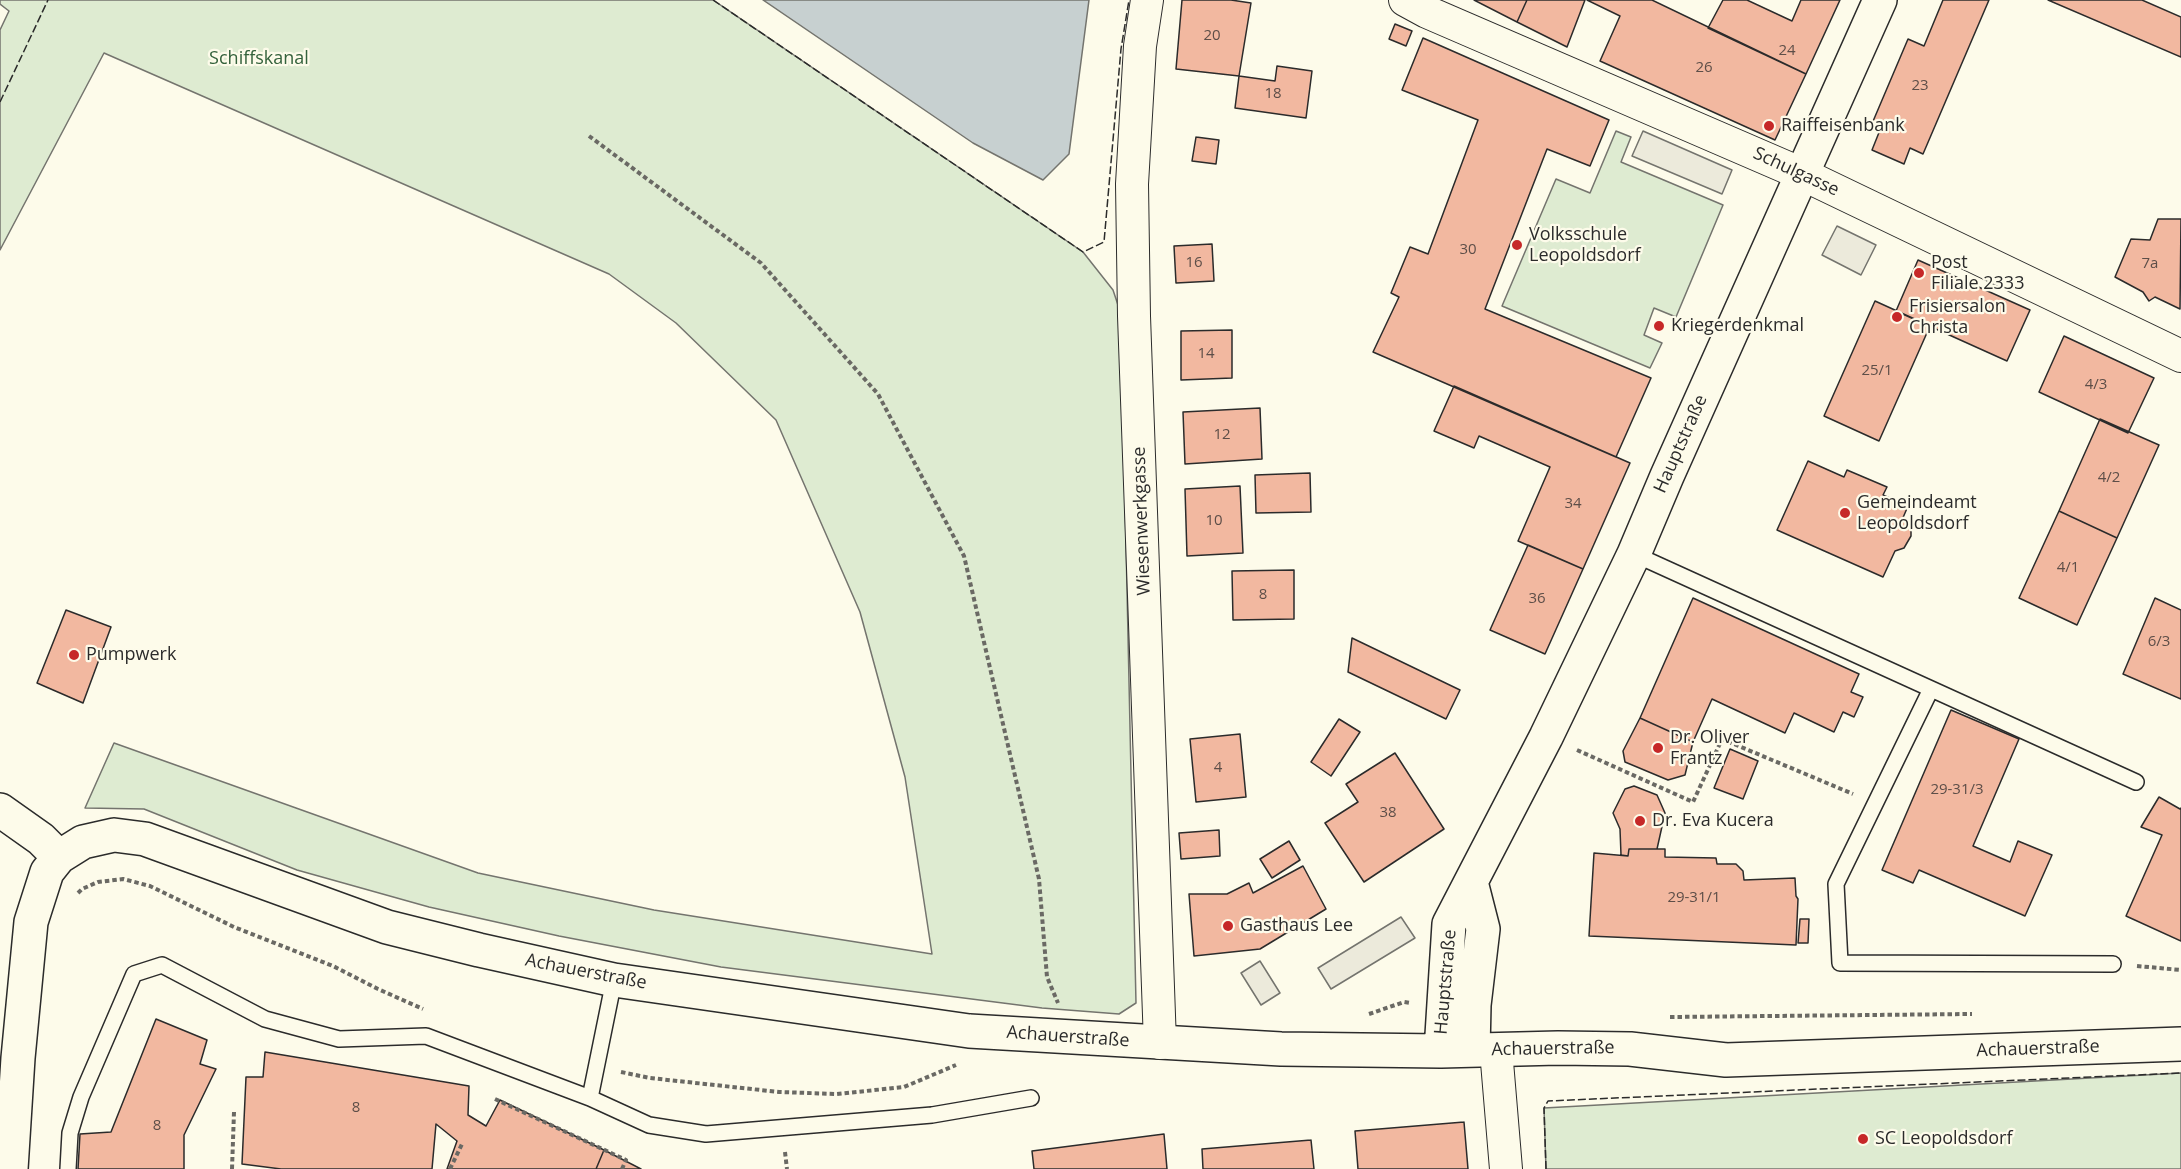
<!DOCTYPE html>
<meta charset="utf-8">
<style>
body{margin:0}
canvas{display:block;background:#fdfbea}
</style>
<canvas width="2181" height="1169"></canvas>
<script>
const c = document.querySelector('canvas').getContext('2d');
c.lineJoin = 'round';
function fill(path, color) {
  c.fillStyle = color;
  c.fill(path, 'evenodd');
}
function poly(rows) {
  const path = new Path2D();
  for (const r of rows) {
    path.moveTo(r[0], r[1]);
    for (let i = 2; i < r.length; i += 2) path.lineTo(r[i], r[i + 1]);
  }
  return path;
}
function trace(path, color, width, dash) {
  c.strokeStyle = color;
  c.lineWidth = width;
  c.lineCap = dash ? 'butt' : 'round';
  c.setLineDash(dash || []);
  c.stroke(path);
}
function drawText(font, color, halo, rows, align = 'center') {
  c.font = font + ' "Open Sans",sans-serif';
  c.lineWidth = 4.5;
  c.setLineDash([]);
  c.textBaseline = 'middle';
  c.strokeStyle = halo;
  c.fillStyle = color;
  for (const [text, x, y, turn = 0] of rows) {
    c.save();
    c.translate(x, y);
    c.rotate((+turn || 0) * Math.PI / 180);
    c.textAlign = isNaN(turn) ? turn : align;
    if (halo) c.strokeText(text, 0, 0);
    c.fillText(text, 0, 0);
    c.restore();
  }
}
const green = poly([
 [0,0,713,0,1083,252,1113,290,1121,314,1136,1003,1119,1014,1042,1008,721,967,559,936,429,907,297,870,144,809,85,808,114,743,478,873,654,910,932,954,905,777,860,612,776,420,676,323,609,274,104,53,0,250,0,30,9,11,0,4,0,0],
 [1616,131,1631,137,1621,162,1723,205,1676,317,1654,308,1644,335,1662,343,1650,368,1502,306,1556,179,1590,193,1616,131],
 [2181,1073,2181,1169,1546,1169,1544,1108,2181,1073]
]);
fill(green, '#deebd1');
trace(green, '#74746e', 1.5);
const parking = poly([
 [1643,131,1732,170,1722,194,1632,156,1643,131],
 [1837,226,1876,245,1861,275,1822,255,1837,226],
 [1401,917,1415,938,1331,989,1318,968,1401,917],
 [1260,961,1280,993,1261,1005,1241,973,1260,961]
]);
fill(parking, '#eceadb');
trace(parking, '#74746e', 1.5);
const water = poly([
 [763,0,1089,0,1069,154,1043,180,973,143,763,0]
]);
fill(water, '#c7d0d0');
trace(water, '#74746e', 1.5);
const building = poly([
 [1182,0,1231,0,1251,3,1239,76,1176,69,1182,0],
 [1474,0,1527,0,1517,22,1474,0],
 [1527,0,1585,0,1567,47,1517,22,1527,0],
 [1587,0,1652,0,1806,74,1775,140,1600,61,1620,16,1587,0],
 [1723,0,1747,0,1792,21,1801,0,1840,0,1806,74,1708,28,1723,0],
 [1943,0,1989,0,1923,154,1910,148,1904,164,1872,150,1880,130,1871,126,1908,39,1924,46,1943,0],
 [2048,0,2142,0,2181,17,2181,57,2048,0],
 [1395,24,1412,31,1406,46,1389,39,1395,24],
 [1423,38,1609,120,1590,166,1547,149,1485,309,1651,378,1616,457,1373,352,1399,297,1391,293,1410,247,1428,254,1478,120,1402,90,1423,38],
 [1277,66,1312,71,1306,118,1235,108,1239,76,1275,81,1277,66],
 [1196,137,1219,140,1216,164,1192,161,1196,137],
 [2158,219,2181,219,2180,309,2155,297,2149,301,2143,292,2115,277,2131,239,2150,240,2158,219],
 [1212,244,1214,281,1176,283,1174,246,1212,244],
 [1918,260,2030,310,2007,361,1896,311,1918,260],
 [1875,301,1930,326,1879,441,1824,416,1875,301],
 [1232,330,1232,378,1181,380,1181,331,1232,330],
 [2064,336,2154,378,2128,433,2039,392,2064,336],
 [1454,386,1630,463,1583,569,1518,541,1550,467,1479,436,1474,448,1434,431,1454,386],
 [1260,408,1262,459,1185,464,1183,412,1260,408],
 [2100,419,2159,445,2117,538,2059,511,2100,419],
 [1808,461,1844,477,1847,470,1887,487,1883,495,1908,506,1902,520,1911,523,1911,536,1904,548,1895,551,1883,577,1777,530,1808,461],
 [1310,473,1311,512,1256,513,1255,475,1310,473],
 [1240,486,1243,553,1187,556,1185,489,1240,486],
 [2059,511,2117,538,2077,625,2019,598,2059,511],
 [1528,545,1583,569,1545,654,1490,630,1528,545],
 [1294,570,1294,619,1233,620,1232,571,1294,570],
 [1693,598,1859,674,1851,692,1863,697,1854,717,1843,712,1834,732,1794,713,1785,733,1712,699,1693,742,1640,718,1693,598],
 [2155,598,2181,610,2181,699,2123,674,2155,598],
 [66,610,111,627,83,703,37,683,66,610],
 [1352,638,1460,690,1446,719,1348,672,1352,638],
 [1951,710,2019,739,1973,846,2010,862,2018,841,2052,855,2025,916,1919,870,1913,883,1882,870,1951,710],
 [1640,718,1693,742,1685,775,1668,780,1625,762,1623,751,1640,718],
 [1339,719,1360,732,1331,776,1311,762,1339,719],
 [1240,734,1246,797,1196,802,1190,739,1240,734],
 [1730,749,1758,761,1743,799,1714,788,1730,749],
 [1395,753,1444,829,1364,882,1325,823,1358,802,1346,784,1395,753],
 [1634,786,1657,795,1665,813,1657,849,1629,849,1628,856,1621,855,1620,829,1613,813,1625,789,1634,786],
 [2159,797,2180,809,2181,808,2181,941,2126,916,2162,835,2141,827,2159,797],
 [1219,830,1220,856,1181,859,1179,833,1219,830],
 [1289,841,1300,860,1272,878,1260,859,1289,841],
 [1629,849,1665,849,1665,857,1716,858,1717,864,1736,864,1743,871,1744,880,1795,878,1796,896,1798,899,1796,945,1589,936,1594,853,1628,856,1629,849],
 [1303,866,1326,909,1260,949,1194,956,1189,894,1227,894,1249,883,1253,893,1303,866],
 [1800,919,1809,919,1808,943,1798,943,1800,919],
 [156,1019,207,1040,200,1064,216,1069,184,1135,184,1169,78,1169,80,1134,111,1132,156,1019],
 [265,1052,469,1086,468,1115,486,1126,500,1100,604,1150,596,1169,447,1169,457,1141,436,1124,432,1169,281,1169,242,1164,246,1077,263,1077,265,1052],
 [1464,1122,1468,1169,1358,1169,1355,1131,1464,1122],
 [1164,1134,1167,1169,1034,1169,1032,1151,1164,1134],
 [1311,1140,1314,1169,1203,1169,1202,1149,1311,1140],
 [604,1150,641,1169,596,1169,604,1150]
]);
fill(building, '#f2b8a0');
trace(building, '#2b2b2b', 1.5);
const lane = poly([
 [1634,554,2136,782],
 [1931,689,1836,884,1840,963,2113,964],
 [590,1098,614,980],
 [68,1169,70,1133,81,1097,134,974,162,965,265,1019,339,1039,426,1036,590,1098,649,1125,706,1134,932,1115,1031,1098]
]);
const street = poly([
 [1147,0,1140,46,1132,184,1134,316,1160,1043],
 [1405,0,1427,12,1802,174,2181,356],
 [1496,1050,1506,1169]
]);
const secondary = poly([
 [0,810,41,839,59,857],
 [1471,882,1483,929,1474,1005,1473,1050],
 [1441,1051,1449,924,1546,737,1634,554,1667,476,1880,0],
 [11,1169,18,1058,31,922,47,872,59,857,83,842,114,835,145,839,387,927,479,950,614,980,969,1031,1281,1049,1441,1051,1558,1048,1630,1049,1726,1060,2181,1044]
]);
trace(lane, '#2b2b2b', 18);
trace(street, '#2b2b2b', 34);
trace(secondary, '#2b2b2b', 36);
trace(poly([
 [589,136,761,263,878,394,964,556,1039,879,1047,977,1058,1003],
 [1577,750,1693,802,1722,739,1853,794],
 [78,893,82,889,98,882,123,879,150,886,234,927,333,966,378,989,423,1009],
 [2137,966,2181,970],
 [1369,1014,1404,1002,1410,1003],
 [1670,1017,1972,1014],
 [621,1072,650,1078,779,1092,837,1094,904,1087,956,1065],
 [495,1099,626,1160,622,1169],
 [785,1152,787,1169],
 [232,1169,234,1112],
 [450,1169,463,1142]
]), '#6a6964', 4, [4.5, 3]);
trace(lane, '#fdfbea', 15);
trace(street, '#fdfbea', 32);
trace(secondary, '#fdfbea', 33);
trace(poly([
 [713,0,1083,252,1104,242,1121,49,1129,0],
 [0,102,48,0],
 [1546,1169,1544,1108,1548,1101,2181,1073]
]), '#2b2b2b', 1.5, [8, 3]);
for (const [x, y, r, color] of [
 [1769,126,6,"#c62828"],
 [1517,245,6,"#c62828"],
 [1919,273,6,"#c62828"],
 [1897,317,6,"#c62828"],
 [1659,326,6,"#c62828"],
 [1845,513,6,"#c62828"],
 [74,655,6,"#c62828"],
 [1658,748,6,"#c62828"],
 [1640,821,6,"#c62828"],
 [1228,926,6,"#c62828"],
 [1863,1139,6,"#c62828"]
]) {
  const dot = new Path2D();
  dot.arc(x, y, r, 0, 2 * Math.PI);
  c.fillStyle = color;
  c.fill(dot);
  trace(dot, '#fdfbea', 2);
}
drawText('15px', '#5d4e48', null, [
 ["20",1212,36],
 ["24",1787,51],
 ["26",1704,68],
 ["23",1920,86],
 ["18",1273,94],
 ["30",1468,250],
 ["16",1194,263],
 ["7a",2150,264],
 ["14",1206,354],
 ["25/1",1877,371],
 ["4/3",2096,385],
 ["12",1222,435],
 ["4/2",2109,478],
 ["34",1573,504],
 ["10",1214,521],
 ["4/1",2068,568],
 ["8",1263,595],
 ["36",1537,599],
 ["6/3",2159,642],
 ["4",1218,768],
 ["29-31/3",1957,790],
 ["38",1388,813],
 ["29-31/1",1694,898],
 ["8",356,1108],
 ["8",157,1126]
]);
drawText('18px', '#34623c', '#fdfbea', [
 ["Schiffskanal",259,59]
]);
drawText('18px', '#2b2b2b', '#fdfbea', [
 ["Raiffeisenbank",1781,126],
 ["Volksschule",1529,235],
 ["Leopoldsdorf",1529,256],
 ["Post",1931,263],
 ["Filiale 2333",1931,284],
 ["Frisiersalon",1909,307],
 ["Christa",1909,328],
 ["Kriegerdenkmal",1671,326],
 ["Gemeindeamt",1857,503],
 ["Leopoldsdorf",1857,524],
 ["Pumpwerk",86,655],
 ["Dr. Oliver",1670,738],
 ["Frantz",1670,759],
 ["Dr. Eva Kucera",1652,821],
 ["Gasthaus Lee",1240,926],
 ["SC Leopoldsdorf",1875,1139]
], 'left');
drawText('18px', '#2b2b2b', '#fdfbea', [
 ["Schulgasse",1796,172,25],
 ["Hauptstraße",1681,444,-66],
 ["Wiesenwerkgasse",1142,521,-92],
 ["Achauerstraße",586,972,11],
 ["Hauptstraße",1446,982,-85],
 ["Achauerstraße",1068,1037,4],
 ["Achauerstraße",1553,1049,-1],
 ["Achauerstraße",2038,1049,-2]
]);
</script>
